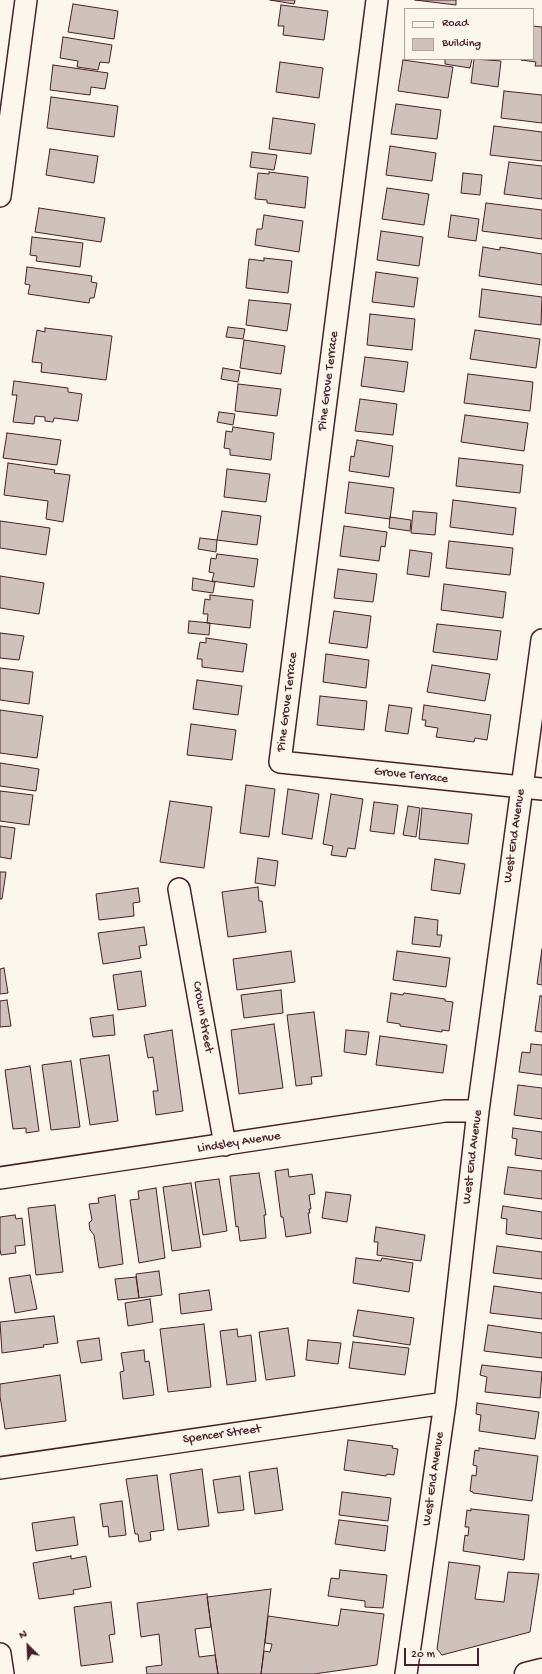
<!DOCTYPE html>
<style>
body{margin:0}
#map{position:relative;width:542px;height:1674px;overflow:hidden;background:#fbf7ec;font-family:"Gochi Hand",sans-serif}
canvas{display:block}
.legend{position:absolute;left:404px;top:8px;width:130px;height:52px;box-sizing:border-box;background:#fbf7ec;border:1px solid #b4a19f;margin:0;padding:5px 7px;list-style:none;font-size:12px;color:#4a1f2b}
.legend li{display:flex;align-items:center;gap:8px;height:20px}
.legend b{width:20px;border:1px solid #b4a19f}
.north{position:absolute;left:8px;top:1626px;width:40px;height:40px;-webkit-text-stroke:3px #fbf7ec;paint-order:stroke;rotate:336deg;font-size:11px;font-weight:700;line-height:16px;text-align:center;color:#4a1f2b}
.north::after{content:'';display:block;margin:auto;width:14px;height:18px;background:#4a1f2b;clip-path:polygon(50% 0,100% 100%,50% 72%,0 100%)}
.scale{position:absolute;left:404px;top:1648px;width:75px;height:18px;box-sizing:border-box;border:2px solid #4a1f2b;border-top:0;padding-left:5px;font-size:12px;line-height:14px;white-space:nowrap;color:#4a1f2b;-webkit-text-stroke:3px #fbf7ec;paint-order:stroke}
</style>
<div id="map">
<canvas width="542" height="1674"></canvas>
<ul class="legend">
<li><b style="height:5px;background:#fbf7ec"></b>Road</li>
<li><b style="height:11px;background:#cfc2bc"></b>Building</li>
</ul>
<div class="north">N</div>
<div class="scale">20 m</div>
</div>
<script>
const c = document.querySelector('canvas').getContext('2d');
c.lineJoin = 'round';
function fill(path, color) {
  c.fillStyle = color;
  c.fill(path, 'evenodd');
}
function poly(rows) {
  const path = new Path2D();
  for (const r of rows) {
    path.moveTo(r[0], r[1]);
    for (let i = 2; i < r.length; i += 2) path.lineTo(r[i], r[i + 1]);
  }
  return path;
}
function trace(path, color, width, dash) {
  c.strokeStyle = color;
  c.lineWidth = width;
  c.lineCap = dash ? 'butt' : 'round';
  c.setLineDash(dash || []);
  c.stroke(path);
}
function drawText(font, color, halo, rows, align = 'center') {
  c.font = font + ' "Gochi Hand",sans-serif';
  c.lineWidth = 3;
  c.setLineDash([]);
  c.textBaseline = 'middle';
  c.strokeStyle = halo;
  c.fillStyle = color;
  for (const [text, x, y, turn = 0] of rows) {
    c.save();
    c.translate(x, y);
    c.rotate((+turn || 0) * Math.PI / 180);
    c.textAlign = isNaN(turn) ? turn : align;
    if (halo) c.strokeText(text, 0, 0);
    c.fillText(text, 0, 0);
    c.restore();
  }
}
const building = poly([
 [270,0,295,0,294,4,270,0],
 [415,0,456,0,456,5,415,0],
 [73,4,118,11,114,39,68,32,73,4],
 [281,5,328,11,324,40,283,35,284,26,278,26,281,5],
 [533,26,542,27,542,66,535,66,536,62,521,60,533,59,533,26],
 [63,37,112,45,109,63,100,62,98,70,77,67,78,61,60,58,63,37],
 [445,59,472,59,470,68,445,64,445,59],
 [474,59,501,61,498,87,471,83,474,59],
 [403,60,453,67,448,98,398,91,403,60],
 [280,62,323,68,319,98,276,92,280,62],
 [53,65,108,73,105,89,91,87,90,95,50,90,53,65],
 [504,91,542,95,542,123,501,118,504,91],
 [51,97,118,106,114,137,47,128,51,97],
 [396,104,441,110,437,139,391,134,396,104],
 [273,118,315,124,311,154,269,149,273,118],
 [494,126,542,132,542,161,490,155,494,126],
 [390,146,436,153,432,181,386,175,390,146],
 [50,149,98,156,94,183,46,175,50,149],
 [252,152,277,155,274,170,250,167,252,152],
 [509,162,542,166,542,199,504,194,509,162],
 [269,172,308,177,305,208,267,203,267,200,255,199,258,173,269,174,269,172],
 [463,173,482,175,480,195,461,193,463,173],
 [387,188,429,194,424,225,382,219,387,188],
 [486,203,542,210,542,239,482,231,486,203],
 [39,208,105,218,101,242,35,232,39,208],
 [264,215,303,221,299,252,255,245,257,229,262,229,264,215],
 [451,215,479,219,476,241,448,237,451,215],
 [381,231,423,237,419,266,377,260,381,231],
 [32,237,83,243,80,267,36,261,37,256,30,255,32,237],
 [483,247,500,250,500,247,542,254,542,285,479,276,483,247],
 [264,258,292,261,288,293,246,288,249,259,264,261,264,258],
 [27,267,92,276,91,282,97,283,94,298,90,298,89,303,28,294,30,285,25,284,27,267],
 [376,272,418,278,414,307,372,302,376,272],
 [482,289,542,297,541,325,479,317,482,289],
 [249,300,291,304,287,331,246,325,249,300],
 [370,314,415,319,412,350,367,345,370,314],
 [228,327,245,329,243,339,226,337,228,327],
 [45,328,112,336,106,380,41,372,42,363,32,362,37,330,45,332,45,328],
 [475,330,540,339,536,368,470,359,475,330],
 [244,340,285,346,281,374,240,368,244,340],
 [365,357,408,362,404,392,361,386,365,357],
 [223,368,240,371,238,382,221,379,223,368],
 [468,374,533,382,530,411,464,403,468,374],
 [14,381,68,388,68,392,82,394,78,421,54,418,53,422,45,421,45,417,35,416,34,424,13,422,17,395,12,395,14,381],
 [238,384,281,389,277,416,235,411,238,384],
 [360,399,397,404,393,435,355,431,360,399],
 [219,412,235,414,233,425,217,422,219,412],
 [465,415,528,423,524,451,461,442,465,415],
 [233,427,274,433,271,460,230,455,230,449,224,448,226,431,232,432,233,427],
 [7,433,61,440,57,465,3,458,7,433],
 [357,440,393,446,389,477,349,471,351,456,354,457,357,440],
 [459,458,523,465,520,493,456,486,459,458],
 [8,463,55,470,54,473,70,475,63,522,46,519,48,501,4,495,8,463],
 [227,469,270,474,266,502,224,497,227,469],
 [349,482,394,488,390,519,345,513,349,482],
 [453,500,516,508,513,535,450,527,453,500],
 [222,511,261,516,257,545,217,540,222,511],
 [413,511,437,513,435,535,411,533,413,511],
 [390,517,411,520,410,531,389,528,390,517],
 [0,521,50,528,46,555,0,548,0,521],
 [344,526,387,532,385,547,381,546,379,561,340,556,344,526],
 [200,538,217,540,216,552,198,549,200,538],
 [449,541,513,548,510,575,446,568,449,541],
 [410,550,432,553,429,577,407,574,410,550],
 [217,554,258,559,254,587,212,581,214,573,209,572,211,558,216,559,217,554],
 [338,569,377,574,373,602,334,598,338,569],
 [0,576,44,583,39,614,0,608,0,576],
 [193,578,215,582,213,593,192,590,193,578],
 [444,584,506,592,503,618,441,610,444,584],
 [210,595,253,600,250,628,207,623,208,614,203,614,205,599,210,600,210,595],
 [334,611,371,616,367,648,329,643,334,611],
 [189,621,210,623,209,635,188,633,189,621],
 [437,624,501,631,497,660,433,652,437,624],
 [0,633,24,636,19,660,0,658,0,633],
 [206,638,247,644,243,672,202,667,202,659,197,659,200,642,206,643,206,638],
 [326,654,369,660,366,688,323,682,326,654],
 [432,665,490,674,485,701,427,692,432,665],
 [0,668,33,672,29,704,0,700,0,668],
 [197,680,242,686,238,715,193,709,197,680],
 [320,696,367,701,364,730,317,725,320,696],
 [389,705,412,708,408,734,385,731,389,705],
 [424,705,491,715,487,740,475,738,474,742,436,737,438,728,425,726,426,720,422,720,424,705],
 [0,710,43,716,37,758,0,753,0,710],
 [191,724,236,730,232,760,187,755,191,724],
 [0,763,39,769,36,791,0,786,0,763],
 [246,785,275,789,269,837,240,833,246,785],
 [288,789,319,794,312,839,282,834,288,789],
 [0,791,33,795,29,825,0,821,0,791],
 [331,794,363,799,355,849,348,848,346,857,331,855,333,846,323,844,331,794],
 [170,801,212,807,204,868,160,862,170,801],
 [374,802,398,805,394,834,370,831,374,802],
 [408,806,420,808,416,837,403,835,408,806],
 [422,808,472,814,468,844,419,839,422,808],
 [0,826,15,828,11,859,0,857,0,826],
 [258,858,278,861,275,886,255,883,258,858],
 [435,859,465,864,460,894,431,890,435,859],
 [0,872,6,872,2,899,0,899,0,872],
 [258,887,259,901,262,901,266,932,228,937,222,892,258,887],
 [138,888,140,902,133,903,134,916,99,920,96,894,138,888],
 [415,917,438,920,437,935,442,935,440,947,412,944,415,917],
 [144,927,147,945,139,946,141,958,103,964,98,933,144,927],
 [542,949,542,985,537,984,542,949],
 [291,951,295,982,237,990,233,959,291,951],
 [397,951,450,958,446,987,393,980,397,951],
 [4,968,8,993,0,994,0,969,4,968],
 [141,971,146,1006,118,1010,113,975,141,971],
 [281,990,283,1013,244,1018,241,995,281,990],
 [391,993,403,995,404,993,445,999,445,1001,453,1002,449,1031,442,1030,442,1032,400,1026,400,1024,387,1022,391,993],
 [540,996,542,996,542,1032,535,1031,540,996],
 [7,1000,11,1026,0,1027,0,1001,7,1000],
 [314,1012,322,1076,311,1077,312,1084,296,1086,287,1015,314,1012],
 [113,1015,115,1035,93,1037,90,1018,113,1015],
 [274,1024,283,1088,239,1094,231,1030,274,1024],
 [172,1030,183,1111,156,1115,153,1091,158,1091,153,1057,148,1058,144,1035,172,1030],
 [346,1030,369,1032,366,1055,344,1052,346,1030],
 [380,1036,447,1045,443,1073,376,1065,380,1036],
 [531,1044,542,1045,542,1075,519,1072,522,1052,530,1053,531,1044],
 [109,1055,118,1121,90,1125,80,1059,109,1055],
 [71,1061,80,1127,51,1130,42,1065,71,1061],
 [30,1066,39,1131,26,1133,26,1128,13,1129,5,1070,30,1066],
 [518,1085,542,1088,542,1119,514,1115,518,1085],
 [513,1128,542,1132,542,1159,515,1155,517,1139,512,1138,513,1128],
 [508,1167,542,1171,542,1199,504,1194,508,1167],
 [288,1169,289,1177,312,1174,315,1194,309,1195,311,1209,309,1209,310,1213,308,1213,311,1233,286,1237,283,1217,281,1217,275,1171,288,1169],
 [259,1173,266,1215,264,1215,266,1238,240,1241,238,1226,236,1227,230,1176,259,1173],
 [219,1179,227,1231,203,1235,195,1182,219,1179],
 [191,1183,201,1247,172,1251,163,1187,191,1183],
 [156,1188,165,1258,139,1263,130,1200,139,1199,138,1191,156,1188],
 [326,1192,351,1195,347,1222,322,1218,326,1192],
 [115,1195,123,1264,99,1268,94,1235,90,1230,89,1223,92,1220,89,1204,99,1203,98,1198,115,1195],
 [55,1205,63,1272,36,1275,28,1208,55,1205],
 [503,1206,542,1212,542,1239,506,1234,507,1219,501,1218,503,1206],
 [15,1215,16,1219,22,1218,25,1245,15,1246,16,1253,1,1255,0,1249,0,1217,15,1215],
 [376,1227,425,1235,421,1261,377,1255,378,1242,374,1242,376,1227],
 [497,1246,542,1252,542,1279,493,1273,497,1246],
 [356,1258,381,1261,382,1258,413,1263,409,1292,353,1283,356,1258],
 [159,1271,162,1295,139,1298,136,1274,159,1271],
 [30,1275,37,1309,15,1313,9,1278,30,1275],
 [136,1277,139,1298,118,1300,115,1279,136,1277],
 [494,1286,542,1293,542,1319,490,1313,494,1286],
 [209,1290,212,1310,181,1314,179,1294,209,1290],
 [150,1299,153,1322,128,1326,125,1303,150,1299],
 [358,1310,414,1318,410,1345,353,1336,358,1310],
 [54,1316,58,1343,43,1345,44,1347,2,1353,0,1322,54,1316],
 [204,1324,211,1387,168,1392,160,1329,204,1324],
 [488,1325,542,1333,542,1358,484,1351,488,1325],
 [288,1328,295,1376,266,1380,259,1332,288,1328],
 [237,1329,238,1337,251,1335,256,1381,227,1385,220,1331,237,1329],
 [99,1338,102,1360,81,1363,77,1341,99,1338],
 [308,1340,341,1343,338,1364,306,1360,308,1340],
 [353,1342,409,1348,405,1375,349,1368,353,1342],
 [144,1350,145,1362,149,1361,154,1395,123,1399,120,1372,124,1371,121,1353,144,1350],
 [482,1365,542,1372,540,1398,485,1392,487,1377,480,1375,482,1365],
 [60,1375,66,1421,5,1429,0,1396,0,1384,60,1375],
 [477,1403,539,1412,535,1439,479,1431,481,1415,476,1414,477,1403],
 [348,1440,393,1446,392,1448,398,1449,394,1475,387,1474,386,1476,344,1470,348,1440],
 [479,1448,538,1456,532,1501,473,1493,473,1492,470,1491,472,1475,476,1476,477,1466,473,1465,475,1450,479,1451,479,1448],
 [277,1468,283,1510,255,1514,249,1472,277,1468],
 [202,1469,209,1526,178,1530,170,1474,202,1469],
 [157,1475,164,1530,150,1532,151,1540,139,1542,138,1534,135,1534,126,1479,157,1475],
 [240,1476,244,1510,218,1513,213,1480,240,1476],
 [342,1492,391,1498,388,1521,339,1515,342,1492],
 [122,1501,126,1535,109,1537,108,1526,103,1527,100,1504,122,1501],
 [471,1509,529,1515,524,1560,463,1551,465,1535,468,1536,469,1527,465,1527,467,1510,471,1511,471,1509],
 [74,1517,78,1545,36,1551,32,1523,74,1517],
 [339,1520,388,1526,385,1551,335,1544,339,1520],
 [71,1556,71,1559,86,1556,91,1587,73,1590,74,1594,39,1599,33,1563,71,1556],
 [449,1562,480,1566,475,1599,504,1602,508,1572,539,1574,530,1632,442,1655,437,1649,449,1562],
 [340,1570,387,1575,383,1608,365,1607,365,1601,328,1596,331,1578,339,1579,340,1570],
 [271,1589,261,1674,218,1674,207,1597,271,1589],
 [207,1594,211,1627,195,1629,199,1657,215,1655,218,1674,147,1674,146,1667,162,1665,159,1634,141,1637,137,1603,207,1594],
 [111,1602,115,1634,109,1635,113,1662,81,1666,74,1607,111,1602],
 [341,1609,384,1614,377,1665,314,1674,261,1674,264,1651,270,1652,272,1644,265,1643,268,1616,338,1626,341,1609]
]);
fill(building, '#cfc2bc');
trace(building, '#4a1f2b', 1);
const street = poly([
 [377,0,280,762,542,789],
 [0,196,26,0],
 [179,889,225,1145],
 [0,1178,445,1111,478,1111],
 [0,1468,445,1403],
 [0,1654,3,1674],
 [406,1674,445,1403,478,1111,542,640]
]);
const secondary = poly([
 [526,1674,542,1670]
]);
trace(street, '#4a1f2b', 24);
trace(secondary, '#4a1f2b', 25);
trace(street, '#fbf7ec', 21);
trace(secondary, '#fbf7ec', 22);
drawText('13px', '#4a1f2b', '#fbf7ec', [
 ["Pine Grove Terrace",329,381,-83],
 ["Pine Grove Terrace",288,702,-83],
 ["Grove Terrace",411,776,6],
 ["West End Avenue",515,836,-82],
 ["Crown Street",202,1017,80],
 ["Lindsley Avenue",239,1143,-9],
 ["West End Avenue",473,1157,-83],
 ["Spencer Street",222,1435,-8],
 ["West End Avenue",434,1479,-82]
]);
</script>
